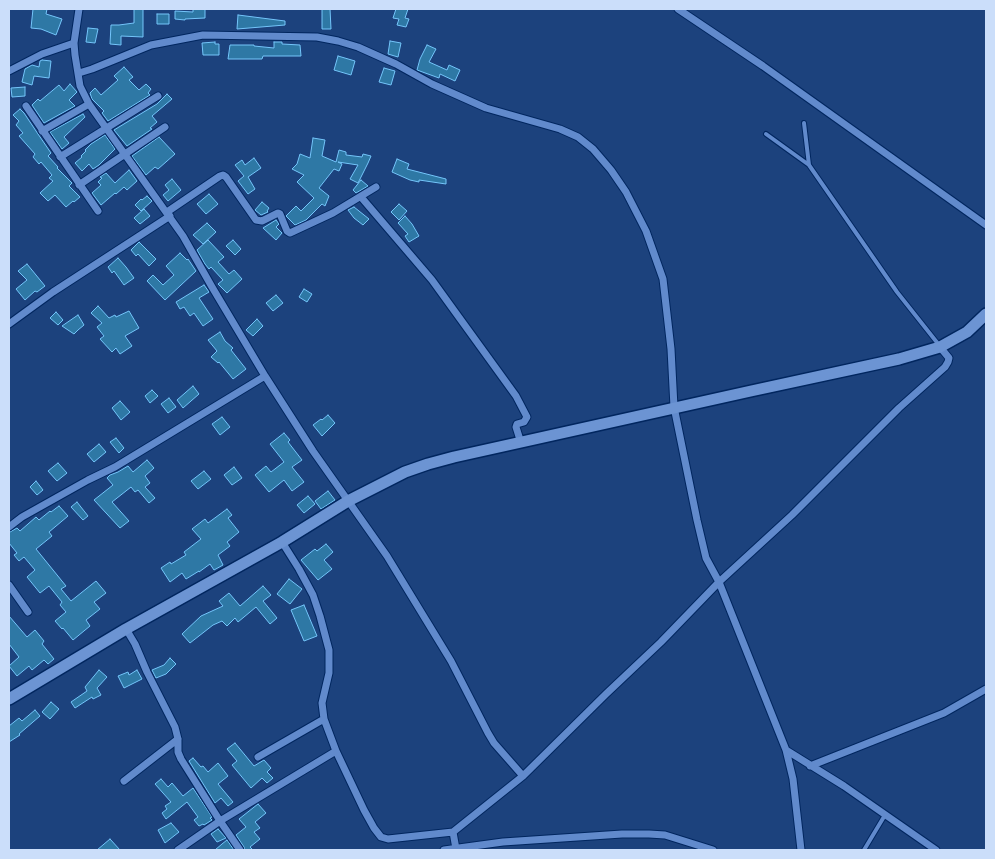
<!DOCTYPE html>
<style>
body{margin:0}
#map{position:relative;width:995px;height:859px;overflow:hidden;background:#1c427d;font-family:"Source Sans 3",sans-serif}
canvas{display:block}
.frame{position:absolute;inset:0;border:10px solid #cbdefa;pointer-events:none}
</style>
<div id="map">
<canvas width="995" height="859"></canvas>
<div class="frame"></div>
</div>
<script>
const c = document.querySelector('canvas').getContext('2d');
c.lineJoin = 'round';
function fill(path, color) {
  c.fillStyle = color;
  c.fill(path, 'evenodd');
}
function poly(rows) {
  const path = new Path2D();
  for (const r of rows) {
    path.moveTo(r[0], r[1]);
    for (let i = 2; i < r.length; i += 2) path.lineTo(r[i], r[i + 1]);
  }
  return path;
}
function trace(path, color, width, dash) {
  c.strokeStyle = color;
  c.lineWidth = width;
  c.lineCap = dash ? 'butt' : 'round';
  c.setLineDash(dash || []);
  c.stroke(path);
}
const building = poly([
 [33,9,47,9,46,14,62,19,56,35,41,29,31,28,33,9],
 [134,9,143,9,143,37,121,36,121,45,110,44,111,25,119,25,134,23,134,9],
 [193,9,205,9,205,18,185,19,185,20,175,19,175,11,193,12,193,9],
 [322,9,330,9,331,29,322,29,322,9],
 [396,9,408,9,405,18,409,19,406,27,397,25,399,19,393,18,396,9],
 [157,14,169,14,169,24,157,24,157,14],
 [238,15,285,21,285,25,237,29,238,15],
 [88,28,98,29,95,43,86,42,88,28],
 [390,41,401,43,398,57,388,54,390,41],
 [215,42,215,44,219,44,219,55,203,55,202,43,215,42],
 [274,42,282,42,282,44,300,45,301,56,263,56,262,59,228,59,230,45,254,45,254,46,274,48,274,42],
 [427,45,436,49,429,62,447,70,449,65,460,70,455,81,440,74,439,78,417,70,420,59,427,45],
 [338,56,355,61,351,75,334,70,338,56],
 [42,60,51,61,49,78,34,76,32,85,22,82,25,69,32,65,39,67,40,61,42,60],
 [124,67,133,77,129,80,139,90,146,84,151,89,148,93,150,95,108,121,102,113,104,111,92,99,90,93,95,88,101,95,118,80,114,76,124,67],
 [384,68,395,71,391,85,379,82,384,68],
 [70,84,77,92,69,100,75,106,44,123,32,105,38,99,40,101,59,85,64,91,70,84],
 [25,87,25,96,12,97,11,88,25,87],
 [167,94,172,99,152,116,157,122,150,128,152,129,127,146,114,130,157,104,167,94],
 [20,109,24,113,38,134,51,153,48,156,58,167,57,168,72,183,69,186,80,197,74,202,73,201,66,207,55,195,48,201,40,193,53,181,49,178,52,175,41,162,39,164,33,157,35,154,19,136,23,133,16,125,19,121,13,115,20,109],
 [83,114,85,117,64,137,69,143,62,149,50,132,83,114],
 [105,135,115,149,99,165,93,169,89,164,82,171,75,163,82,157,81,156,86,151,85,150,91,144,105,135],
 [159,137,175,154,158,169,155,167,146,175,132,156,159,137],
 [313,138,325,140,322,156,336,162,339,150,346,152,346,155,362,157,363,154,371,156,368,163,358,183,350,179,358,165,338,162,342,164,339,171,334,169,319,188,329,196,325,206,322,204,306,220,295,225,286,216,296,206,301,211,314,198,297,182,304,175,292,169,297,164,300,154,310,158,313,138],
 [254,158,261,168,248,177,255,189,248,194,238,181,244,176,235,165,242,160,245,165,254,158],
 [397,159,409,164,407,169,446,179,446,184,419,180,419,182,410,180,392,172,397,159],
 [129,170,137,181,127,190,124,187,116,194,115,193,101,205,92,193,101,185,98,182,102,178,100,177,106,173,115,183,129,170],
 [172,179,181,190,168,201,163,195,169,190,165,185,172,179],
 [361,180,368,186,356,193,353,190,361,180],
 [209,194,218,204,206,214,197,204,209,194],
 [147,196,152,201,141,211,135,205,141,199,142,200,147,196],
 [262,202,269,208,267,211,268,212,261,215,255,210,262,202],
 [399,204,407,211,399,220,391,212,399,204],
 [354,207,369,219,363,225,354,218,348,210,354,207],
 [144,209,150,216,140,224,134,218,144,209],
 [405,216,412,224,419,236,409,242,405,236,408,234,398,223,405,216],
 [276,220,279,224,276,227,282,233,276,240,263,228,276,220],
 [207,223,216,232,203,244,193,235,207,223],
 [208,240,224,257,218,262,229,274,234,270,242,279,227,293,218,284,223,280,211,267,209,269,205,264,197,250,208,240],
 [233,240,241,249,235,255,226,246,233,240],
 [139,242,156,259,149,266,138,254,136,256,131,250,139,242],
 [180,253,187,260,188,259,196,271,165,300,147,281,153,275,163,285,174,275,166,266,180,253],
 [118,258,126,267,134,278,124,285,114,271,112,273,108,267,118,258],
 [27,264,45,286,37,292,35,291,25,300,16,289,27,280,18,271,27,264],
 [204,285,209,292,199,298,213,319,203,326,194,313,190,316,184,307,180,309,176,302,204,285],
 [304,289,312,294,307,302,299,297,304,289],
 [276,295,283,303,273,311,266,303,276,295],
 [98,306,109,318,115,315,116,317,129,311,139,328,125,336,132,346,120,354,116,348,112,352,100,339,104,336,97,327,102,323,91,313,98,306],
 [56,312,63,320,58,325,50,318,56,312],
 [78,315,84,325,78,330,74,334,62,326,78,315],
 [257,319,263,326,253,336,246,330,257,319],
 [220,332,225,341,233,348,231,350,246,369,233,379,219,362,218,363,211,357,217,351,208,340,220,332],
 [193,386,199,394,183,408,177,400,193,386],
 [152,390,158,396,150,403,145,396,152,390],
 [169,398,176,407,168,413,161,404,169,398],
 [120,401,130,412,121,420,112,408,120,401],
 [328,415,335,423,322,436,313,425,321,419,322,420,328,415],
 [222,417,230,427,220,435,212,424,222,417],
 [284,433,290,440,288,442,302,460,292,467,304,482,292,491,284,480,269,492,255,475,266,466,271,472,284,462,270,444,284,433],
 [116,438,124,448,119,453,110,442,116,438],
 [99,444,106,452,94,462,87,454,99,444],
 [147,460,154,468,145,476,150,483,145,487,155,498,149,503,138,490,135,492,131,487,112,502,129,521,120,528,94,500,113,485,107,478,110,475,118,472,128,466,133,472,147,460],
 [58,463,67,473,57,481,48,471,58,463],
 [234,467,242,478,232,485,224,475,234,467],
 [204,471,211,479,198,489,191,481,204,471],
 [36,481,43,490,37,495,30,487,36,481],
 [328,491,335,500,321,509,315,501,328,491],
 [308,496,315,504,304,513,297,505,308,496],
 [77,502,88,516,83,520,71,507,77,502],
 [59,506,68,516,49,532,52,536,36,549,66,586,61,589,71,601,96,581,106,593,94,602,100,609,86,620,90,626,73,640,63,628,62,629,55,621,66,612,60,605,62,602,49,586,40,593,27,577,35,570,24,557,19,561,14,555,17,553,9,543,9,533,10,532,17,528,20,531,36,517,39,520,50,511,51,512,59,506],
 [227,509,232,515,228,518,239,532,227,542,230,546,218,555,223,565,214,570,210,564,199,572,199,571,186,579,182,573,170,582,161,568,170,562,171,564,186,555,184,552,201,539,192,529,205,519,208,523,227,509],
 [326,544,333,552,324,560,332,569,318,580,301,560,315,549,317,551,326,544],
 [289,579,302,589,290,604,277,594,289,579],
 [263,586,271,595,263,601,277,618,270,624,256,607,238,622,235,618,227,626,222,621,213,625,190,643,182,634,201,616,223,606,219,601,229,593,240,606,263,586],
 [304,605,317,636,304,641,291,610,304,605],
 [9,616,27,637,35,630,44,641,42,644,54,659,48,664,44,660,32,670,29,666,17,676,9,666,19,657,9,644,9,616],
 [170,658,176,664,166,674,156,678,152,670,164,665,170,658],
 [99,670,107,677,97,688,101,695,93,699,92,697,75,708,71,702,87,691,85,687,99,670],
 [137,670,142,679,124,688,118,676,128,672,129,675,137,670],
 [51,702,59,709,50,719,42,712,51,702],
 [35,710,40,716,19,734,20,735,9,742,9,726,19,718,22,721,35,710],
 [235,743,254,766,264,760,271,768,267,772,273,778,267,783,262,778,251,788,232,765,237,761,227,749,235,743],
 [193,758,201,767,203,766,208,772,218,763,228,776,218,784,233,802,228,806,221,798,215,803,189,761,193,758],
 [161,779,168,787,172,783,183,796,193,788,212,817,210,818,212,820,204,825,203,824,199,826,194,820,198,817,187,802,166,819,162,813,167,809,165,806,171,802,155,784,161,779],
 [258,804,266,813,255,822,260,828,254,832,260,839,250,847,253,850,245,850,244,847,236,835,246,827,239,819,258,804],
 [171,823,179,832,165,843,158,830,171,823],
 [218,829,226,838,217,842,211,834,218,829],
 [110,839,120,850,97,850,110,839],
 [227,840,234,850,215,850,222,844,227,840]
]);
fill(building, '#2e78a5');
trace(building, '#74c5fa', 1);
const lane = poly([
 [804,123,809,165],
 [766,134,809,165,897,292,939,345],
 [864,850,885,815]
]);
const street = poly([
 [79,9,74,43,75,55,80,86,89,104,183,236,212,287,265,376,313,451,387,556,451,661,488,733,494,743,523,776],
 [678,9,763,66,986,225],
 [9,71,42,54,74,43],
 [79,73,92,69,151,45,203,35,317,37,338,41,358,47,396,64,432,84,486,108,560,129,578,137,593,149,611,170,626,192,646,231,663,279,671,349,674,407,697,520,706,558,719,582,786,750,844,786,936,850],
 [26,106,98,211],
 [42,131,89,104],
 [60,157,158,96],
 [79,185,165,127],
 [361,197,432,280,516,396,527,417,524,422,517,424,516,427,521,443],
 [167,212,220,176,223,175,226,177,256,220,262,221,278,213,280,214,287,231,290,233,333,213,376,187],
 [9,324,53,292,170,216],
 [9,527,22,517,88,480,115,467,265,376],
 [282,542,299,569,313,595,320,616,329,650,329,673,322,703,324,719,336,751,364,810,374,828,381,837,388,839,453,832],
 [9,585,28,612],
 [126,629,135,644,147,672,175,727,178,739,178,752,181,759,220,821,240,850],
 [786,750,793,779,801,850],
 [258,757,324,719],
 [810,766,944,713,986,689],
 [124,781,178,739],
 [456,849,453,832,523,776,606,694,661,642,719,582,792,515,899,408,945,367,948,362,949,358,940,347],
 [178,850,220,821,336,751],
 [444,850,503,842,622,834,649,834,665,835,713,850]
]);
const primary = poly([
 [9,699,126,629,282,542,348,501,405,472,428,464,454,457,751,391,899,359,940,347,967,332,986,314]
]);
trace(lane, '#01265f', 6);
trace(street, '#01265f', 9);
trace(primary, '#01265f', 14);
trace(lane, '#618acc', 4);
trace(street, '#618acc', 7);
trace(primary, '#6c94d3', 11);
</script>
